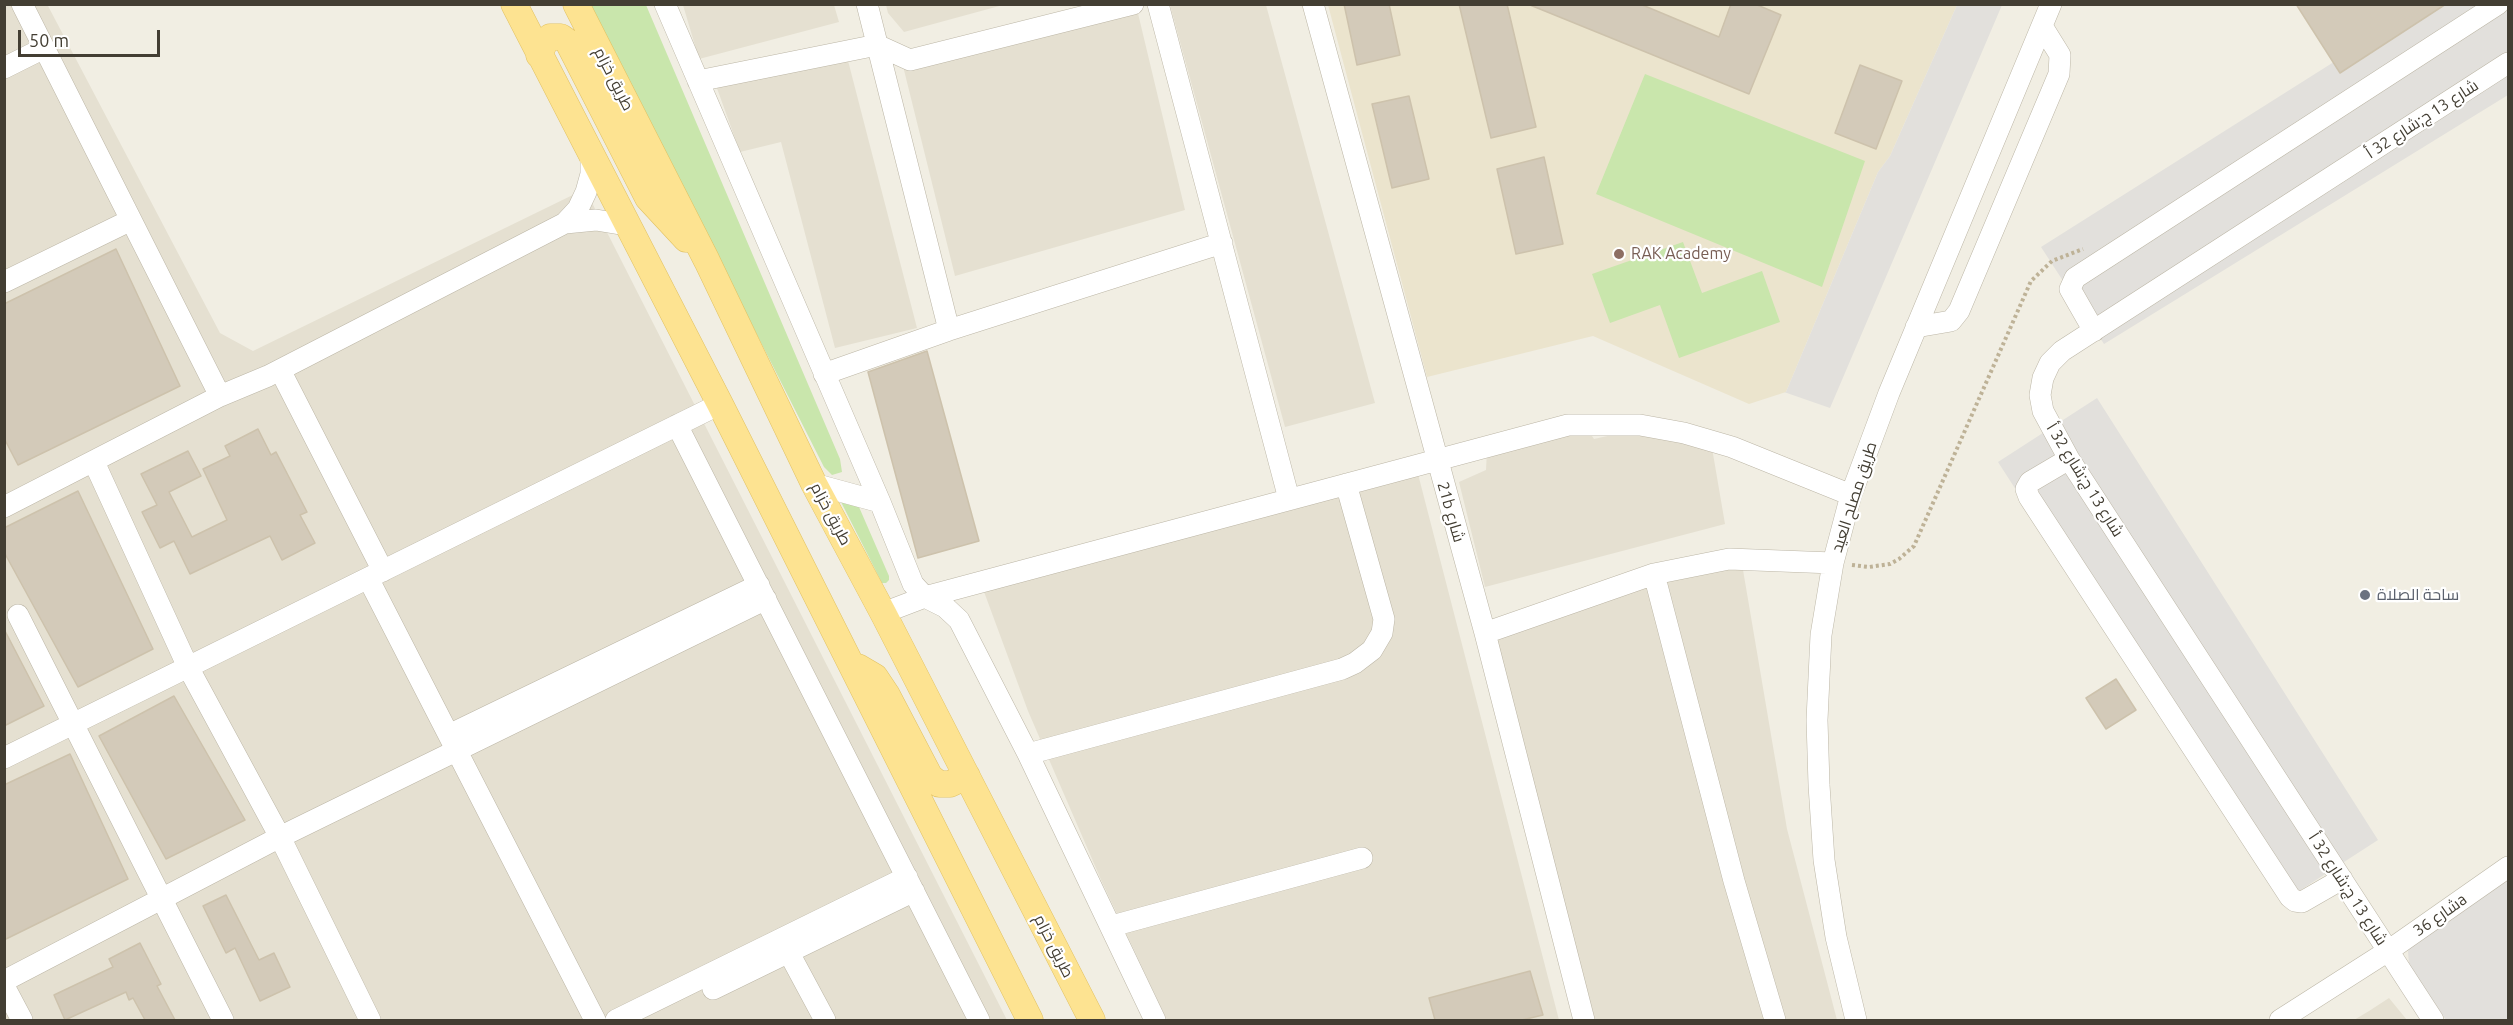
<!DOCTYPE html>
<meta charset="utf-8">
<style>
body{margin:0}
#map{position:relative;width:2513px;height:1025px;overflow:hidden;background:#f1eee3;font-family:Ubuntu,sans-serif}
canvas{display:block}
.frame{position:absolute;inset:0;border:6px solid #433e33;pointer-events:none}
.scale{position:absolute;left:18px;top:30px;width:142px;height:27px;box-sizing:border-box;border:3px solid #433e33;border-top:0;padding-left:8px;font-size:18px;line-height:21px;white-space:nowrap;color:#433e33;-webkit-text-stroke:4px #fff;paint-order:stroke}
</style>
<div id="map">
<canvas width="2513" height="1025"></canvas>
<div class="frame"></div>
<div class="scale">50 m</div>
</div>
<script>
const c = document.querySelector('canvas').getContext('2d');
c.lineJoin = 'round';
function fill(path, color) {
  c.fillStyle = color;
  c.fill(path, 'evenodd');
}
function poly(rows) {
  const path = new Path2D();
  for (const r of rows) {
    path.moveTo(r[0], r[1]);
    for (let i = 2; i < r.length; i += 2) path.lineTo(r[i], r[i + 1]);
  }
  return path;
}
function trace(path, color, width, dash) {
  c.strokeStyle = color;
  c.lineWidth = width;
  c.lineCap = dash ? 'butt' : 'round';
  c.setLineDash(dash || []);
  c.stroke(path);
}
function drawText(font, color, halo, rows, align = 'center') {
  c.font = font + ' Ubuntu,Cairo,sans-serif';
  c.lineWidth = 4.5;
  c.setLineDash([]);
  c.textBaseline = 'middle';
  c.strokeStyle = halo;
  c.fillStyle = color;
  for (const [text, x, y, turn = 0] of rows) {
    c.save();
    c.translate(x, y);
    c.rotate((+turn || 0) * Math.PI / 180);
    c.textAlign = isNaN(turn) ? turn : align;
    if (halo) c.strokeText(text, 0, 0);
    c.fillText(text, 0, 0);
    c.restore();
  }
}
fill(poly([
 [47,4,220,333,253,351,585,189,1007,1020,5,1020,4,5],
 [683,5,834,5,839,22,699,59],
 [886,5,886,4,1003,5,904,32,888,13],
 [1136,5,1185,210,955,276,903,66],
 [1170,5,1266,5,1375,403,1285,427],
 [845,49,917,328,835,348,781,142,740,152,714,80],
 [1586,427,1594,439,1648,427,1712,448,1725,524,1485,587,1459,482,1486,470,1487,450],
 [1418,474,1559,1020,1167,1020,1102,882,1028,711,983,589],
 [1742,564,1787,829,1837,1020,1591,1020,1489,629,1637,588],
 [2389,998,2407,1020,2354,1020,2369,1011]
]), '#e5e0d1');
fill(poly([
 [1328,5,1957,5,1890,156,1878,172,1786,392,1749,404,1593,336,1427,377]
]), '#ebe4cd');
fill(poly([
 [590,5,646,5,840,459,842,472,832,475,824,467],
 [1645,74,1865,161,1822,287,1596,194],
 [1683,242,1702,293,1762,271,1780,322,1679,358,1660,305,1610,323,1592,274],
 [839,498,859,507,889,576,889,580,886,583,882,583]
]), '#c9e6ac');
fill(poly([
 [1957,5,2002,5,1830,408,1784,392,1786,392,1878,172,1890,156],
 [2424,5,2508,5,2508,95,2104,344,2041,247],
 [2097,398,2378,840,2282,902,1998,462],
 [2508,875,2508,1020,2446,1020,2409,965,2408,951,2416,934]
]), '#e2e0dc');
const building = poly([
 [1344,4,1389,4,1400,55,1357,65,1344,4],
 [1459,4,1507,4,1536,127,1491,138,1459,4],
 [1640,4,1719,37,1731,4,1755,4,1781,15,1749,94,1530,5,1640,4],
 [2296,4,2446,4,2340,73,2296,4],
 [1860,65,1902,81,1876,149,1835,133,1860,65],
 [1409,96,1429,179,1392,188,1372,104,1409,96],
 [1544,157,1563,244,1516,254,1497,169,1544,157],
 [116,249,180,386,18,465,4,438,4,304,116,249],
 [927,351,979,541,918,558,868,372,927,351],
 [258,429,271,455,276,452,307,512,300,515,315,543,282,560,270,536,190,574,174,541,160,548,142,512,157,505,141,474,188,451,201,476,169,492,192,537,227,520,203,469,230,456,225,446,258,429],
 [78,491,153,649,78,687,4,552,4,528,78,491],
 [4,629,44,706,4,726,4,629],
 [2116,679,2136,710,2106,729,2086,698,2116,679],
 [174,696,245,820,166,859,99,736,174,696],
 [70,754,128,879,4,940,4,785,70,754],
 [226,895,259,960,274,953,290,987,260,1001,235,948,226,953,203,906,226,895],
 [140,943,161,984,157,986,175,1020,145,1020,133,998,129,1000,126,992,65,1020,54,995,113,967,109,959,140,943],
 [1530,971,1543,1015,1522,1020,1435,1020,1429,998,1530,971]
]);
fill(building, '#d3cab9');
trace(building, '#cdc2ac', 1.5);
const minor = poly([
 [22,4,220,396],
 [665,4,880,502,913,584,925,597,945,607,959,620,1028,754,1155,1020],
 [867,4,949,330],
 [1158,4,1289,499],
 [1313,4,1485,633,1584,1020],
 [4,68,44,48],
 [698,81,877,45,910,60,1133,4],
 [565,223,578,209,586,192,591,174,591,155],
 [4,282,131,220],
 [1916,327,1951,321,1959,311,2059,74,2060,55,2042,26],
 [2094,331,2070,289,2075,278,2498,4],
 [280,370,383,571],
 [824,374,949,330,1222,243],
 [677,425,979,1020],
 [2069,459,2030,482,2026,489,2029,497,2290,897,2295,901,2302,902,2342,879],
 [94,462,188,667,280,837,370,1020],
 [814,484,880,502],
 [4,507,220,396,268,376,565,223,596,220,626,225],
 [1654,574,1734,881,1775,1020],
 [368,578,595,1020],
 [883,613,925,597,1568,425,1640,425,1684,433,1732,447,1851,495],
 [18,615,223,1020],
 [1485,633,1654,574,1729,559,1833,563],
 [449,735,759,585],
 [1028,754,1342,669,1355,663,1372,650,1382,633,1384,619,1346,484],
 [4,758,720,404],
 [1112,926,1362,858],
 [782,940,825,1020],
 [4,981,280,837,766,599],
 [4,986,22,1020],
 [713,989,914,891],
 [616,1020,907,877],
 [1856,1020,1836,937,1824,860,1819,785,1817,720,1821,635,1833,563,1851,495,1889,393,2051,4],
 [2280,1020,2388,951,2508,867],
 [2433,1020,2069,459,2043,411,2040,395,2043,378,2050,363,2062,351,2508,63]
]);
const major = poly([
 [514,4,720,404,1030,1020],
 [576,4,707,261,814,484,883,613,1092,1020],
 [539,55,544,44,550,37,561,37,568,42,648,198,686,239],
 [858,667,875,677,887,695,930,777,939,784,950,784,967,776]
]);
trace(minor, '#bcb6a6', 22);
trace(major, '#e1c161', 27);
trace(poly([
 [1852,565,1869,567,1890,564,1899,559,1914,546,2031,281,2052,261,2083,249]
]), '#beb297', 4, [3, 3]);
trace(minor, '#fff', 21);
trace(major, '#fde391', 26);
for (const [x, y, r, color] of [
 [1619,254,6,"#8d6e63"],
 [2365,595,6,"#6b7280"]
]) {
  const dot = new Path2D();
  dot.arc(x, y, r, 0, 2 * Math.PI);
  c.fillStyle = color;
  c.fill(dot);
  trace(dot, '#fff', 2);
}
drawText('16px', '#433e33', '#fff', [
 ["طريق خزام",614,79,63],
 ["شارع 13 ج;شارع 32 أ",2422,119,-33],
 ["شارع 13 ج;شارع 32 أ",2085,480,58],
 ["طريق مصلح العيد",1854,497,-72],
 ["21b شارع",1451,512,74],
 ["طريق خزام",831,514,62],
 ["شارع 13 ج;شارع 32 أ",2348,889,57],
 ["شارع 36a",2440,915,-35],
 ["طريق خزام",1054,946,63]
]);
drawText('16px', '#785e54', '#fff', [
 ["RAK Academy",1631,254]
], 'left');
drawText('16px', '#5b616d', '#fff', [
 ["ساحة الصلاة",2377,595]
], 'left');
</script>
